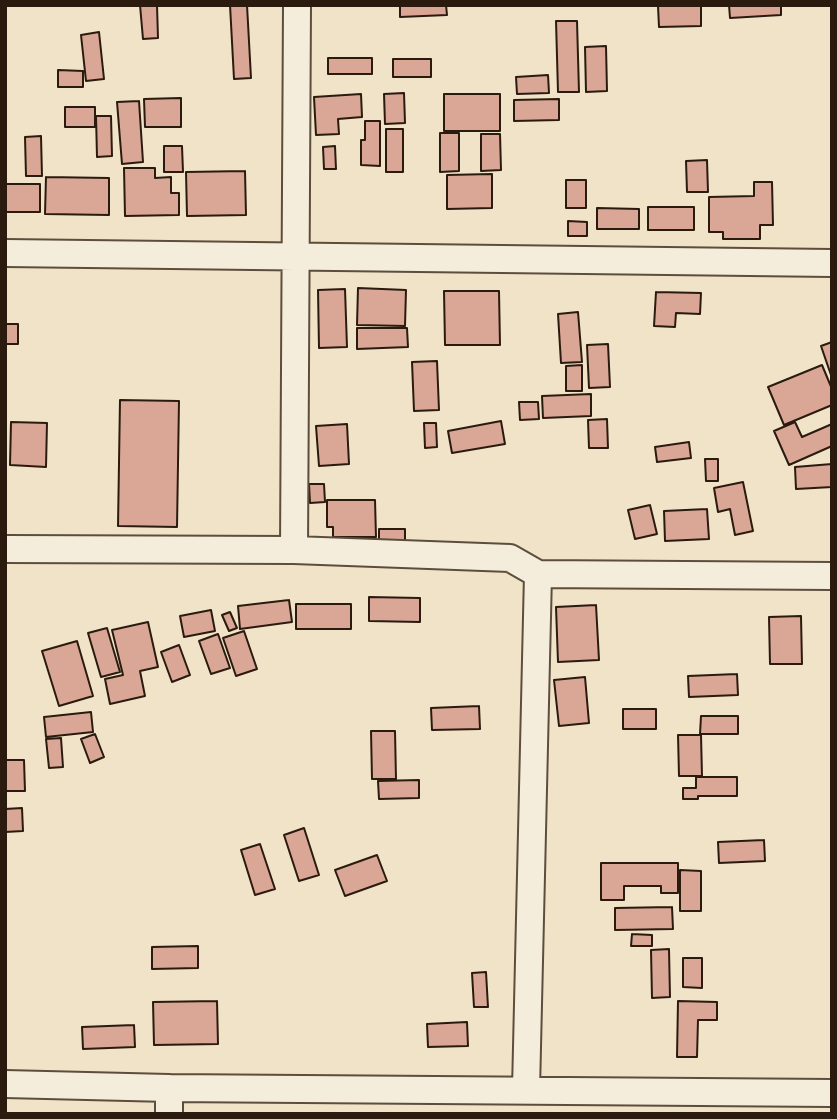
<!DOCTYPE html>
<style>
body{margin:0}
#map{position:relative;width:837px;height:1119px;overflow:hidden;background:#f0e3c7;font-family:Alegreya,serif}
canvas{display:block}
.frame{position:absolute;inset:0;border:7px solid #2b1b0f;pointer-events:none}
</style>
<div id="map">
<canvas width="837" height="1119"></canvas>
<div class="frame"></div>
</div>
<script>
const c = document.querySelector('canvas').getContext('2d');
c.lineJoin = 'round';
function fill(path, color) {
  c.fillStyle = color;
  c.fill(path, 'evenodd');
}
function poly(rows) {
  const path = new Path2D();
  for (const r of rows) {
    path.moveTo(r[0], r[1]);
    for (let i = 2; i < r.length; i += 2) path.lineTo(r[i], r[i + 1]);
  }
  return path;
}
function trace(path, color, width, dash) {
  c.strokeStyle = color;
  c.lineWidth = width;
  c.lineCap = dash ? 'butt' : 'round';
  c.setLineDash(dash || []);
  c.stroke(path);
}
const building = poly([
 [140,5,157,5,158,38,143,39,140,5],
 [230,5,247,5,251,78,234,79,230,5],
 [400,5,446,5,447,15,400,17,400,5],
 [701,5,701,26,659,27,658,6,701,5],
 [729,5,781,5,781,15,730,18,729,5],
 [556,21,577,21,579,92,558,92,556,21],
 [99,32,104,79,86,81,81,35,99,32],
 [606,46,607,91,586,92,585,47,606,46],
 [328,58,372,58,372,74,328,74,328,58],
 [393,59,431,59,431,77,393,77,393,59],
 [58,70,83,71,83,87,58,87,58,70],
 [548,75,549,93,517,94,516,77,548,75],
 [404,93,405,123,385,124,384,94,404,93],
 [361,94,362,117,338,119,339,134,316,135,314,97,361,94],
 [444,94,500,94,500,131,444,131,444,94],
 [181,98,181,127,145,127,144,99,181,98],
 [559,99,559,120,514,121,514,100,559,99],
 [139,101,143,162,122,164,117,102,139,101],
 [65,107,95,107,95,127,65,127,65,107],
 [96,116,111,116,112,156,97,157,96,116],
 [365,121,380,121,380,166,361,165,361,140,365,140,365,121],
 [386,129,403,129,403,172,386,172,386,129],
 [440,133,459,133,459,171,440,172,440,133],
 [481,134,500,134,501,170,481,171,481,134],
 [41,136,42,176,26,176,25,137,41,136],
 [164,146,182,146,183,172,164,172,164,146],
 [335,146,336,169,324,169,323,147,335,146],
 [707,160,708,192,687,192,686,161,707,160],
 [124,168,155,168,155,178,171,177,171,193,179,193,179,215,125,216,124,168],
 [245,171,246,215,187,216,186,172,245,171],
 [492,174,492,208,447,209,447,175,492,174],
 [46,177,109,178,109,215,45,214,46,177],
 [566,180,586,180,586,208,566,208,566,180],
 [754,182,772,182,773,225,760,225,760,239,723,239,723,232,709,232,709,197,754,196,754,182],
 [5,184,40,184,40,212,5,212,5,184],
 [648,207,694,207,694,230,648,230,648,207],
 [597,208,639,209,639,229,597,229,597,208],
 [568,221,587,222,587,236,568,236,568,221],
 [358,288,406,290,405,326,357,325,358,288],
 [345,289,347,347,319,348,318,290,345,289],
 [444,291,499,291,500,345,445,345,444,291],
 [656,292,701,293,700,314,676,313,675,327,654,326,656,292],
 [578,312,582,362,561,363,558,314,578,312],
 [5,324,18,324,18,344,5,344,5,324],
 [357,328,407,328,408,347,357,349,357,328],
 [832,342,832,378,821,346,832,342],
 [608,344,610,387,589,388,587,345,608,344],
 [437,361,439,410,414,411,412,362,437,361],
 [582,365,582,391,566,391,566,366,582,365],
 [822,365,832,389,832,405,784,425,768,387,822,365],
 [591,394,591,416,543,418,542,396,591,394],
 [120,400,179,401,177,527,118,526,120,400],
 [519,402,538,402,539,419,520,420,519,402],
 [607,419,608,448,589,448,588,420,607,419],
 [501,421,505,444,452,453,448,431,501,421],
 [11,422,47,423,46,467,10,465,11,422],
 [795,422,802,437,832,424,832,446,789,465,774,431,795,422],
 [424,423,436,423,437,447,425,448,424,423],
 [347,424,349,464,319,466,316,426,347,424],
 [689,442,691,458,657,462,655,447,689,442],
 [705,459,718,459,718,481,706,481,705,459],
 [832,464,832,487,796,489,795,467,832,464],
 [743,482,753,531,735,535,730,509,718,512,714,488,743,482],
 [309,484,324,484,325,502,310,503,309,484],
 [327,500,375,500,376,537,333,537,333,527,327,527,327,500],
 [650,505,657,534,635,539,628,510,650,505],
 [707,509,709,539,665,541,664,511,707,509],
 [379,529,405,529,405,544,379,545,379,529],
 [369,597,420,598,420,622,369,621,369,597],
 [289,600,292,622,240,629,238,606,289,600],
 [296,604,351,604,351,629,296,629,296,604],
 [596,605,599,660,558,662,556,607,596,605],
 [211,610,215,631,184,637,180,616,211,610],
 [230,612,237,628,229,631,222,615,230,612],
 [801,616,802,664,770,664,769,617,801,616],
 [148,622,158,667,140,671,145,696,110,704,105,679,123,675,112,630,148,622],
 [107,628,120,672,101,677,88,633,107,628],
 [244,631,257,669,236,676,223,638,244,631],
 [218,634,230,668,211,674,199,641,218,634],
 [77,641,93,696,59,706,42,651,77,641],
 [179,645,190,675,172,682,161,652,179,645],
 [737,674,738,695,689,697,688,676,737,674],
 [585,677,589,723,559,726,554,680,585,677],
 [479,706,480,729,432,730,431,708,479,706],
 [623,709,656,709,656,729,623,729,623,709],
 [91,712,93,732,46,737,44,717,91,712],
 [701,716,738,716,738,734,700,734,701,716],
 [371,731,395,731,396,779,372,779,371,731],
 [95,734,104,757,90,763,81,739,95,734],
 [678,735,701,735,702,776,679,776,678,735],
 [61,738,63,767,49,768,46,739,61,738],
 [5,760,24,760,25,791,5,791,5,760],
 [696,777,737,777,737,796,698,796,698,799,683,799,683,788,696,788,696,777],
 [419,780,419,798,379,799,378,781,419,780],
 [22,808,23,831,5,832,5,809,22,808],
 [304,828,319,875,299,881,284,835,304,828],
 [764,840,765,861,719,863,718,842,764,840],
 [260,844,275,889,255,895,241,850,260,844],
 [377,855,387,881,345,896,335,870,377,855],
 [601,863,678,863,678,893,661,893,661,886,624,886,624,900,601,900,601,863],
 [680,870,701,871,701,911,680,911,680,870],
 [672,907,673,929,615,930,615,908,672,907],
 [632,934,652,935,652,946,631,946,632,934],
 [198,946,198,968,152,969,152,947,198,946],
 [669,949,670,997,652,998,651,950,669,949],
 [683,958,702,958,702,988,683,987,683,958],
 [486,972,488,1007,474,1007,472,973,486,972],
 [217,1001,218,1044,154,1045,153,1002,217,1001],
 [678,1001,717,1002,717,1020,698,1020,697,1057,677,1057,678,1001],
 [467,1022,468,1046,428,1047,427,1024,467,1022],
 [134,1025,135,1047,83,1049,82,1027,134,1025]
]);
fill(building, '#daa696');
trace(building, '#2b1b0f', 2);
const minor = poly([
 [5,253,832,263],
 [5,549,294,550,510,558,538,574,832,576],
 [294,550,297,5],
 [5,1084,169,1088],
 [526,1090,538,574],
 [169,1114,169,1088,832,1093]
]);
trace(minor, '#5c4d3d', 30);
trace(minor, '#f5eddb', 26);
</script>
